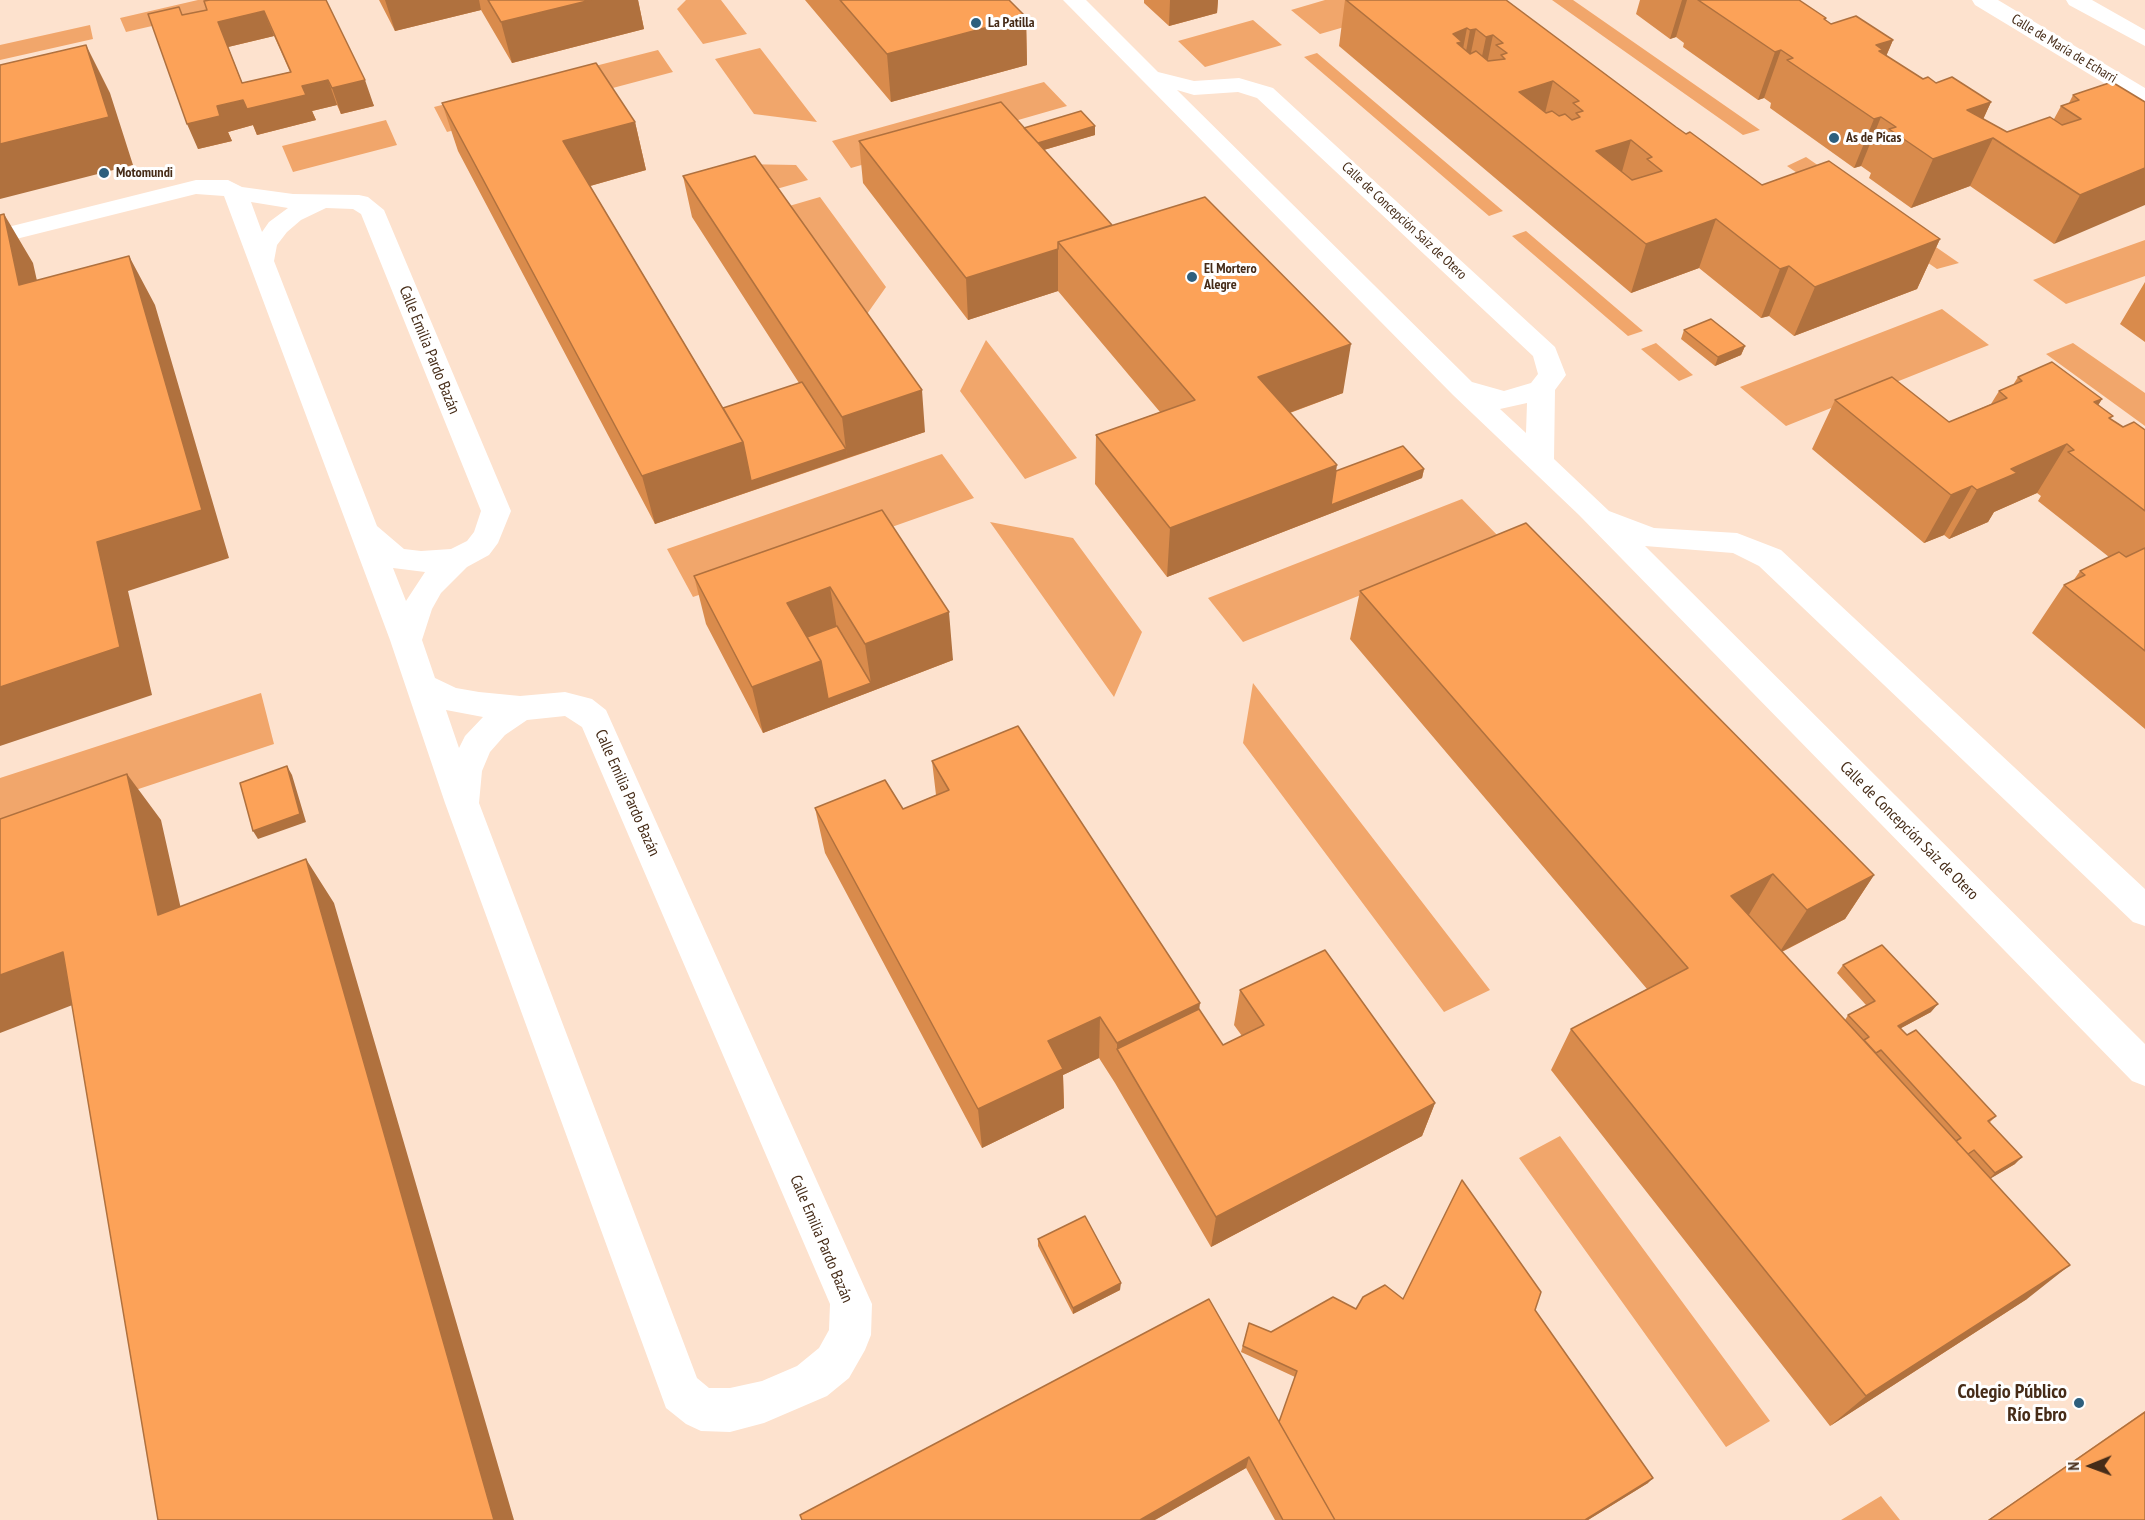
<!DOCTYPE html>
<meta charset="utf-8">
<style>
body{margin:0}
#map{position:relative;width:2145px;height:1520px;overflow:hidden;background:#fde2ce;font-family:"PT Sans Narrow",sans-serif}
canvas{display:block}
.north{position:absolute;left:2061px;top:1436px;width:60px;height:60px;-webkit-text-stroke:4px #fff;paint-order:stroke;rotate:269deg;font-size:16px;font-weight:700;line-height:24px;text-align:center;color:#462c18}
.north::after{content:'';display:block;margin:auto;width:21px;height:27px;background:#462c18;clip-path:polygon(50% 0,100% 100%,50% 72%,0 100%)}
</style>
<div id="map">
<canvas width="2145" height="1520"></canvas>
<div class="north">N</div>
</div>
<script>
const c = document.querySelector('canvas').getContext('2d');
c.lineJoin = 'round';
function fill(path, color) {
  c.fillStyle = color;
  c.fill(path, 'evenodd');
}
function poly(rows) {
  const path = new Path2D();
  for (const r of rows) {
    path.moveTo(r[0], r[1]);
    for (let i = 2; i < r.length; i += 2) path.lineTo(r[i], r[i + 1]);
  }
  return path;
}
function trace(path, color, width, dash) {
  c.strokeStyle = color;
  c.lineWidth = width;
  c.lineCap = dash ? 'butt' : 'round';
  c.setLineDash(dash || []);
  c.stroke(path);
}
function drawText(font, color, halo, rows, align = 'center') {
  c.font = font + ' "PT Sans Narrow",sans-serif';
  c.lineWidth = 6;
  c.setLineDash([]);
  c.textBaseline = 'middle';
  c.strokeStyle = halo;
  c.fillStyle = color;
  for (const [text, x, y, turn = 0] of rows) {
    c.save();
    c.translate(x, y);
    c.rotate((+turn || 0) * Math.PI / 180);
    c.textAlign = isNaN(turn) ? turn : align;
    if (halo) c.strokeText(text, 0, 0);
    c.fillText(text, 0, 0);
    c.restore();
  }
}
fill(poly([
 [198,0,265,0,126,32,120,18],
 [686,0,721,0,747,34,703,44,677,9],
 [1325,0,1438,0,1320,34,1291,10],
 [1552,0,1573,0,1760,130,1743,135],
 [1253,20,1282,45,1205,67,1178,41],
 [90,25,93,39,0,60,0,45],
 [760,48,817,122,754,114,715,59],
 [658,50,673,72,447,132,434,107],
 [1317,53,1503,211,1489,216,1304,57],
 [1044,82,1067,106,851,168,832,141],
 [386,120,397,145,293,172,282,146],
 [1806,157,1959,263,1937,269,1787,166],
 [739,164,796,165,808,180,759,194],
 [820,197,886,287,855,331,772,211],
 [1526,231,1643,331,1628,336,1512,236],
 [2145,240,2145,276,2066,304,2033,280],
 [1942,309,1989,345,1786,426,1740,387],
 [986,340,1077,458,1025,479,960,391],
 [1656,343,1693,375,1679,381,1641,349],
 [2073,343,2145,393,2145,426,2046,354],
 [942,454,974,498,693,597,667,549],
 [1462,499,1501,539,1243,642,1208,598],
 [990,522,1073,538,1142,632,1114,697],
 [1253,683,1490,990,1444,1012,1243,743],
 [261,693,274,744,0,835,0,778],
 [1560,1136,1770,1421,1726,1447,1519,1158],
 [1881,1496,1900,1520,1841,1520]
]), '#f1a66b');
fill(poly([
 [1063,0,1086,0,1158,72,1194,81,1239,78,1273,88,1555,347,1566,375,1555,390,1554,459,1609,511,1654,528,1737,533,1781,550,2145,889,2145,926,2133,922,1759,566,1733,553,1645,546,2145,1044,2145,1086,2132,1081,1579,515,1453,395,1063,0],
 [1177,90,1194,95,1238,92,1257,98,1533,356,1538,374,1531,383,1504,391,1472,382,1177,90],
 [1527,403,1526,433,1500,409,1527,403],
 [1972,0,1998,0,2145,88,2145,105,2137,103,1975,5,1972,0],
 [2066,0,2092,0,2145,30,2145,46,2069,5,2066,0],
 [196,180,228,180,242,187,293,194,359,195,368,197,384,210,511,511,498,543,489,555,467,567,441,593,432,609,422,640,435,678,456,688,479,692,520,696,565,692,592,699,606,710,872,1304,871,1335,865,1350,849,1378,827,1396,764,1423,730,1432,701,1431,686,1424,666,1408,445,803,390,640,224,196,196,194,0,243,0,229,196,180],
 [251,202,288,208,269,222,262,232,251,202],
 [326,208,353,209,361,214,481,511,474,532,467,541,451,549,421,551,404,549,377,526,274,261,277,245,287,232,301,220,326,208],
 [393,568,425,572,406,601,393,568],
 [446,710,483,717,465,736,459,748,446,710],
 [565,716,582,727,830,1304,829,1330,819,1348,797,1366,762,1381,730,1388,709,1388,697,1378,479,803,482,771,490,752,505,735,527,720,565,716]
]), '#fff');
fill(poly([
 [326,0,374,106,341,114,337,105,312,111,316,120,257,135,253,125,228,132,232,141,198,149,183,15],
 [274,36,290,72,242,83,228,47],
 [379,0,638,0,644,29,512,63,481,10,395,31],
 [805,0,1009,0,1026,17,1027,65,891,102],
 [1144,0,1218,0,1217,13,1169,26,1144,3],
 [1345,0,1506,0,1676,127,1762,185,1940,239,1917,289,1794,336,1769,316,1761,318,1699,268,1631,293,1339,46],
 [1640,0,1799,0,1831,24,1893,40,1886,56,1923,79,1991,102,1983,119,2007,132,2054,119,2061,106,2069,103,2073,95,2145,102,2054,244,1970,186,1911,208,1869,178,1871,173,1861,166,1854,168,1770,108,1771,103,1764,98,1758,100,1683,47,1684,43,1676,37,1670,39,1636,14],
 [442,103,635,122,646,170,590,186,723,408,799,383,692,217,683,176,925,432,655,524,458,151],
 [1024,128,1095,135,1044,150,1112,225,1343,393,1290,413,1336,471,1424,469,1422,478,1167,577,1095,484,1096,435,1160,412,1058,291,968,320,863,183,859,141],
 [2145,282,2145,342,2120,324],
 [1684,330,1745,346,1741,355,1715,366,1681,339],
 [2018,377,2102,399,2098,405,2111,419,2123,427,2145,430,2145,729,2032,633,2064,585,2073,581,2080,571,2109,557,2038,501,2041,496,2037,493,1994,512,1988,522,1949,539,1944,535,1924,543,1812,449,1835,400,1949,422,1991,404,1999,391,2013,385],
 [882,510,953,660,763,733,706,624,694,576],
 [1360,591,1874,875,1845,919,1782,952,1845,1020,1848,1015,1866,1005,1837,973,1843,965,1931,1012,1901,1028,1907,1035,1996,1116,1990,1122,2015,1164,1991,1178,2027,1299,1830,1426,1551,1070,1571,1029,1647,989,1350,639],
 [932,761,1199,1009,1223,1045,1242,1036,1234,1025,1240,990,1435,1103,1422,1136,1211,1247,1115,1083,1099,1058,1063,1075,1064,1108,982,1148,825,853,815,808,903,809,936,795],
 [1038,1239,1120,1290,1073,1314,1038,1246],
 [1403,1299,1535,1310,1648,1483,1588,1520,1275,1520,1246,1468,1155,1520,1279,1422,1295,1377,1241,1352,1249,1323,1271,1332,1356,1309],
 [2145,1411,2145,1520,1988,1520]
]), '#d98b4c');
fill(poly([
 [385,0,479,0,481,10,395,31],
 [591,0,638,0,644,29,512,63,501,22],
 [1170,0,1218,0,1217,13,1169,26],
 [1682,0,1687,0,1676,37,1670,39],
 [264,11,274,36,228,47,252,108,302,86,328,80,337,105,312,111,316,120,257,135,253,125,228,132,232,141,198,149,187,124,217,106,243,100,218,22],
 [1026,17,1027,65,891,102,887,54],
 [1467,28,1458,75,1453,34],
 [1476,29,1466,76,1461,78,1470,30],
 [1493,35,1483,83,1476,85,1486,37],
 [1893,40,1873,87,1876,45],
 [86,45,110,93,133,165,0,199,0,144],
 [1781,50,1764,98,1758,100,1775,52],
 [365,80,374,106,341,114,332,88],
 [1553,81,1541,129,1519,92],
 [1991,102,1971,146,1993,138,1970,186,1911,208,1933,159,1967,110],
 [1881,117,1861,166,1854,168,1874,119],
 [635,122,646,170,576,190,563,141],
 [1095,126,1095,135,1016,158,1016,149],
 [1631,140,1617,189,1596,151],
 [2145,168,2145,205,2054,244,2080,195],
 [4,214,33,263,49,334,19,285],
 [1716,219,1699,268,1631,293,1646,244],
 [1940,239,1917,289,1794,336,1815,287],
 [1058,249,1058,291,968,320,966,278],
 [129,256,155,305,229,558,128,591,152,695,0,746,0,687,97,542],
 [1789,266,1769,316,1761,318,1780,269],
 [1351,344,1343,393,1253,426,1258,377],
 [1745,346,1741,355,1715,366,1718,357],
 [922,390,925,432,847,458,842,417],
 [2102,399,2072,448,2094,402],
 [743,442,846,449,847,458,655,524,642,476],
 [2067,444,2037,493,1994,512,1988,522,1949,539,1977,490,2011,469],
 [1337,465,1331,505,1424,469,1422,478,1167,577,1170,528],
 [1972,486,1944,535,1924,543,1951,495],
 [830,587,838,635,799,650,787,603],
 [949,612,953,660,763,733,752,687,821,661,871,683,865,644],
 [287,766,292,775,306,822,258,839,253,831],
 [127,774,161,820,192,958,158,915],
 [306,859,334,903,514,1520,494,1520],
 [1773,874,1747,918,1731,896],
 [1874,875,1845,919,1779,953,1807,910],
 [63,952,101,994,0,1033,0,975],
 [1200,1003,1195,1044,1117,1049,1117,1043],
 [1938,1004,1931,1012,1892,1033,1898,1026],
 [1100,1017,1099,1058,1063,1075,1064,1108,982,1148,978,1109,1048,1041],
 [1435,1103,1422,1136,1211,1247,1216,1217],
 [2022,1157,2015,1164,1988,1180,1995,1173],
 [2070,1265,2027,1299,1830,1426,1866,1396],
 [1121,1283,1120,1290,1073,1314,1073,1308],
 [1249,1457,1246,1468,1155,1520,1140,1520],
 [1653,1478,1648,1483,1588,1520,1585,1520]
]), '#b0713e');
const building = poly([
 [210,0,326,0,365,80,332,88,328,80,302,86,306,95,247,109,243,100,217,106,220,116,187,124,148,14,179,7,182,15,207,10,204,1,210,0],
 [264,11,291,72,242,83,218,22,264,11],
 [488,0,591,0,501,22,488,0],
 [840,0,1009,0,1026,17,887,54,840,0],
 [1346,0,1506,0,1676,127,1686,134,1690,132,1762,185,1829,161,1940,239,1815,287,1789,266,1780,269,1716,219,1646,244,1346,0],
 [1467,28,1470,30,1476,29,1486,37,1493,35,1503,43,1496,45,1507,53,1501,55,1505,59,1488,61,1476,51,1470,54,1457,43,1462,42,1453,34,1467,28],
 [1553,81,1579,101,1573,103,1583,111,1576,113,1580,117,1572,120,1565,114,1559,116,1552,111,1546,113,1519,92,1553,81],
 [1631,140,1652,157,1647,159,1662,171,1632,180,1596,151,1631,140],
 [1698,0,1799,0,1826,18,1824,19,1831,24,1856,16,1893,40,1876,45,1883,50,1879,51,1923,79,1928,77,1936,83,1952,77,1991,102,1967,110,2007,132,2050,117,2062,125,2081,119,2061,106,2079,100,2073,95,2112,82,2145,102,2145,168,2080,195,1993,138,1933,159,1889,129,1896,127,1881,117,1874,119,1787,60,1793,58,1781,50,1775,52,1698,0],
 [86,45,109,117,0,144,0,65,86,45],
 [596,63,635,122,563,141,743,442,642,476,442,103,596,63],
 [1001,102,1112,225,1058,242,1058,249,966,278,859,141,1001,102],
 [1081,111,1095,126,1038,143,1024,128,1081,111],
 [755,156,922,390,842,417,683,176,755,156],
 [1205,197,1351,344,1258,377,1337,465,1170,528,1096,435,1195,400,1058,242,1205,197],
 [4,214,19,285,129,256,202,510,97,542,120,647,0,687,0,215,4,214],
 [1711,319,1745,346,1718,357,1684,330,1711,319],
 [2052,362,2102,399,2094,402,2113,416,2109,418,2123,427,2134,422,2145,430,2145,511,2068,452,2074,450,2067,444,2011,469,2017,473,1977,490,1972,486,1951,495,1835,400,1892,377,1949,422,2007,398,1999,391,2022,381,2018,377,2052,362],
 [802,382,846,449,751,481,743,442,723,408,802,382],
 [1403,446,1424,469,1331,505,1336,471,1403,446],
 [882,510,949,612,865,644,830,587,787,603,821,661,752,687,694,576,882,510],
 [1526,523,1874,875,1807,910,1773,874,1731,896,2070,1265,1866,1396,1571,1029,1688,968,1360,591,1526,523],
 [2145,548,2145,651,2064,585,2085,575,2080,571,2119,552,2126,557,2145,548],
 [837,626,871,683,828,699,821,661,807,637,837,626],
 [1018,726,1200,1003,1117,1043,1100,1017,1048,1041,1063,1069,978,1109,815,808,885,780,903,809,949,790,932,761,1018,726],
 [287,766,300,814,253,831,240,783,287,766],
 [127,774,158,915,306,859,494,1520,158,1520,63,952,0,975,0,819,127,774],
 [1882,945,1938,1004,1898,1026,1907,1035,1916,1030,1996,1116,1988,1121,2022,1157,1995,1173,1974,1150,1968,1154,1956,1141,1961,1138,1881,1050,1876,1053,1864,1040,1869,1037,1848,1015,1875,1001,1843,965,1882,945],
 [1325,950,1435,1103,1216,1217,1117,1049,1199,1009,1223,1045,1264,1025,1240,990,1325,950],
 [1462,1180,1541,1292,1535,1310,1653,1478,1585,1520,1335,1520,1279,1422,1297,1371,1243,1346,1249,1323,1271,1332,1333,1297,1356,1309,1363,1297,1385,1285,1403,1299,1462,1180],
 [1085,1216,1121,1283,1073,1308,1038,1239,1085,1216],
 [1209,1299,1335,1520,1283,1520,1249,1457,1140,1520,802,1520,800,1515,1209,1299],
 [2145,1412,2145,1520,1989,1520,2145,1412]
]);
fill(building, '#fca258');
trace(building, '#b0713e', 1.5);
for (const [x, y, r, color] of [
 [976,23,6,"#2e5f7d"],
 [1834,138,6,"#2e5f7d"],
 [104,173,6,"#2e5f7d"],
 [1192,277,6,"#2e5f7d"],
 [2079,1403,6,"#2e5f7d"]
]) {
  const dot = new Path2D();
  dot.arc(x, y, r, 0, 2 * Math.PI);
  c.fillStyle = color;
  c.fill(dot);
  trace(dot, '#fff', 2);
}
drawText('bold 14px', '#462c18', '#fff', [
 ["La Patilla",988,23],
 ["As de Picas",1846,138],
 ["Motomundi",116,173],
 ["El Mortero",1204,269],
 ["Alegre",1204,285]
], 'left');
drawText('14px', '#462c18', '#fff', [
 ["Calle de María de Echarri",2064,49,31],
 ["Calle de Concepción Saiz de Otero",1404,221,43]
]);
drawText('16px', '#462c18', '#fff', [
 ["Calle Emilia Pardo Bazán",429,350,68],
 ["Calle Emilia Pardo Bazán",627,793,66],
 ["Calle de Concepción Saiz de Otero",1909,831,45],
 ["Calle Emilia Pardo Bazán",821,1239,67]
]);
drawText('bold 20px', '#462c18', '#fff', [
 ["Colegio Público",2067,1392],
 ["Río Ebro",2067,1415]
], 'right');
</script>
